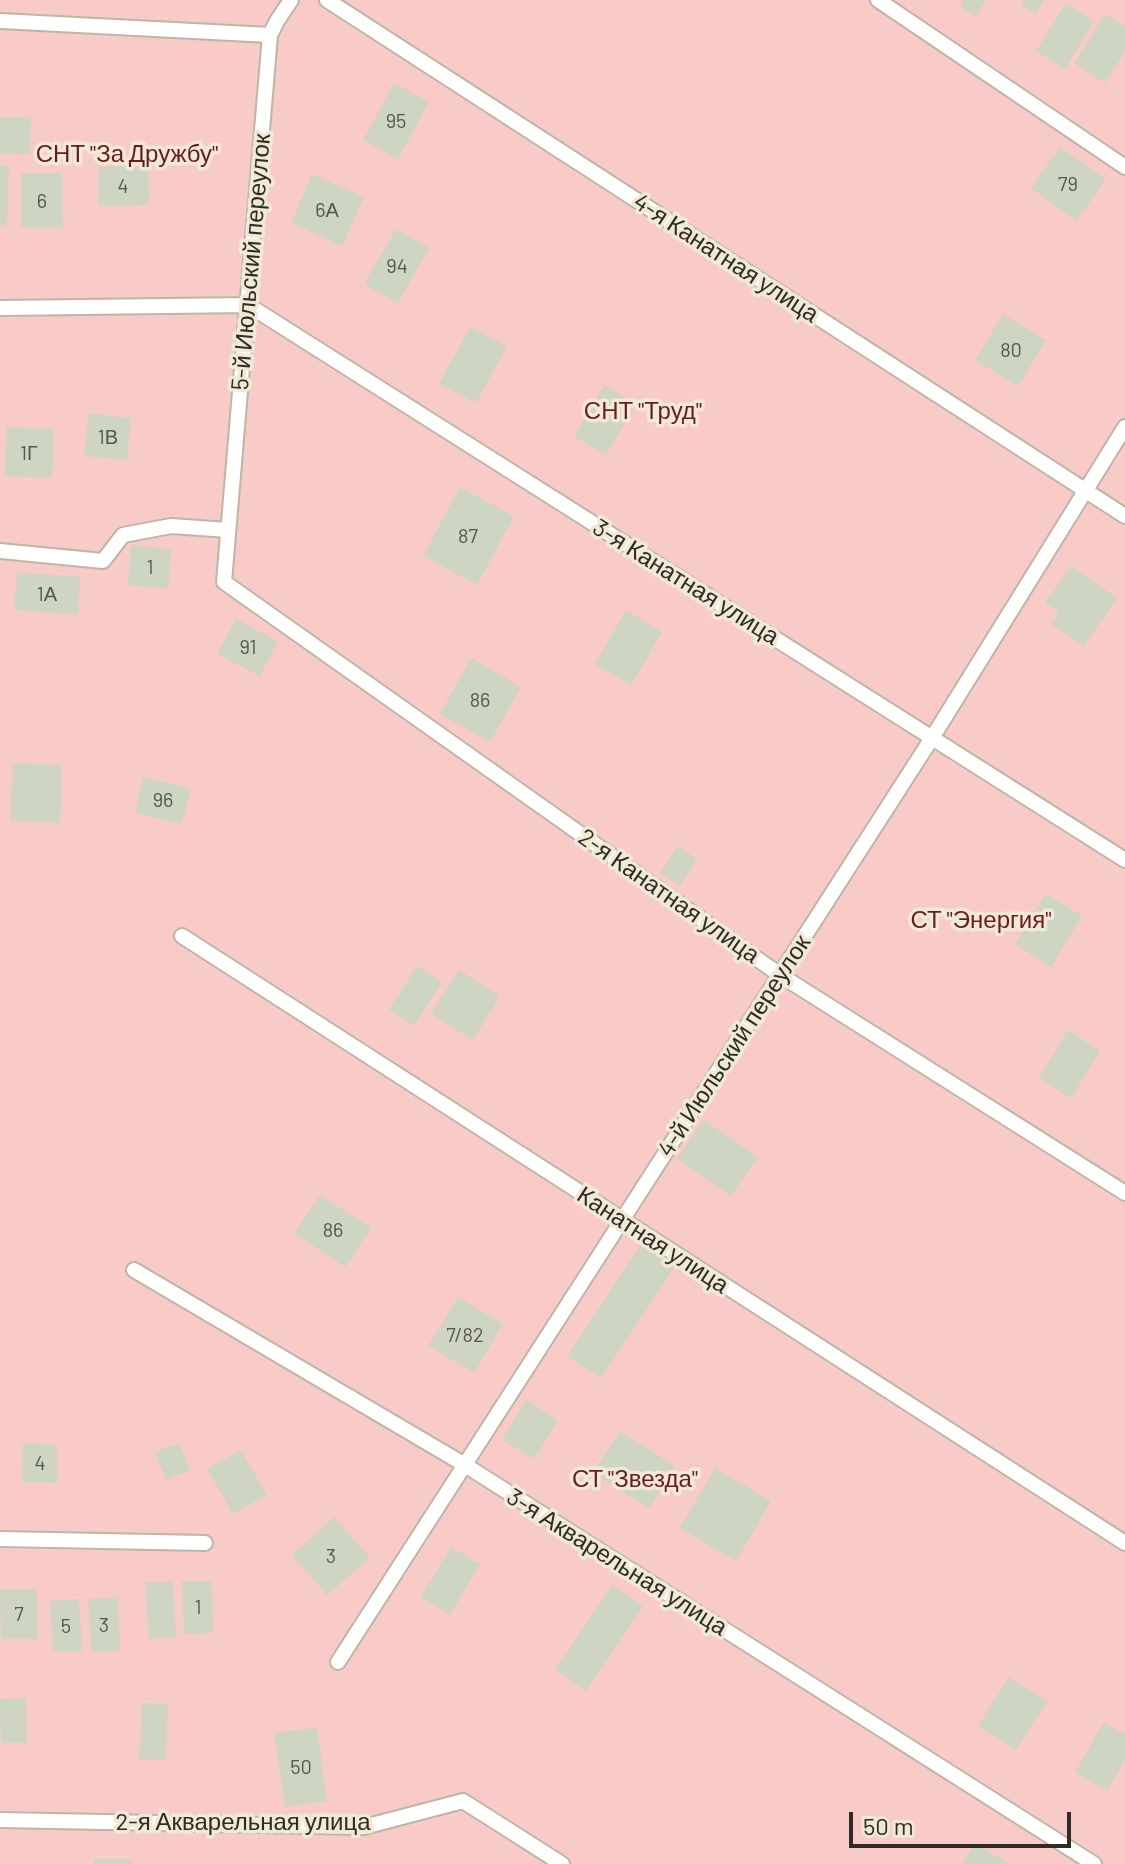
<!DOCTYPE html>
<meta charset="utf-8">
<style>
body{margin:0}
#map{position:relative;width:1125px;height:1864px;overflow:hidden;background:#efe9d6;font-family:Barlow,sans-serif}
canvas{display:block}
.scale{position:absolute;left:849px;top:1812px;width:222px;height:36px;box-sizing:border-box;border:4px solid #2e2c25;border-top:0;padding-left:10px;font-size:24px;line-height:28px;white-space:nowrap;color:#2e2c25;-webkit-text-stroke:6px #efe9d6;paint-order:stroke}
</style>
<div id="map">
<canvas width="1125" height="1864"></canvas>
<div class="scale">50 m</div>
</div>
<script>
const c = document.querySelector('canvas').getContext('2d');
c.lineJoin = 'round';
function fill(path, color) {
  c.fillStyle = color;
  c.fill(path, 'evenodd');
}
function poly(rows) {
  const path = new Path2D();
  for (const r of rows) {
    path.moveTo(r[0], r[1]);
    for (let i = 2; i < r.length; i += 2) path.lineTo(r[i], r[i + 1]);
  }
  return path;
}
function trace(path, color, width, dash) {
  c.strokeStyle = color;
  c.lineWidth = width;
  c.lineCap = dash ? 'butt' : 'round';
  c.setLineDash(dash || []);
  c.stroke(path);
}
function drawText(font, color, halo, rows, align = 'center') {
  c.font = font + ' Barlow,sans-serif';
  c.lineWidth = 7;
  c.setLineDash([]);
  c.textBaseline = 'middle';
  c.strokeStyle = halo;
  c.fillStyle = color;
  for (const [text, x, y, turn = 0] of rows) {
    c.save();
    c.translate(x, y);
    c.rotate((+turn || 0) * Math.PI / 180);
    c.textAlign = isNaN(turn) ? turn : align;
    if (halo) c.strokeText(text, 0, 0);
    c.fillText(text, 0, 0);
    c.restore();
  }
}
fill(poly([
 [0,0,1125,0,1125,1864,0,1864]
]), '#f9cbc8');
fill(poly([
 [963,0,986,0,976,16,959,6],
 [1023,0,1044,0,1036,14,1021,4],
 [1066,3,1094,21,1065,69,1036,51],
 [1105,14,1125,26,1125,51,1105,83,1074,63],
 [394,83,429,102,398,159,363,140],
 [0,117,31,117,30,154,0,153],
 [1060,147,1106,179,1076,221,1031,188],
 [0,165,9,166,7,225,0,225],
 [148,166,149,205,99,206,98,167],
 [21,173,62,173,63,228,21,228],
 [312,174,364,197,342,246,291,223],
 [396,229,429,248,398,303,364,284],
 [1003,314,1046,340,1018,386,975,360],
 [470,327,507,346,476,403,439,384],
 [605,385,636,404,606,455,574,436],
 [89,413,131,418,127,460,84,456],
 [7,427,54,429,52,478,5,476],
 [460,487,514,516,477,585,423,556],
 [131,545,171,549,168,589,128,585],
 [1071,566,1117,598,1084,646,1051,624,1059,612,1045,603],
 [17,572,80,577,78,615,14,610],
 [626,610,662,632,631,685,595,664],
 [236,619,278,641,260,676,217,654],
 [471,658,521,687,490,742,440,714],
 [13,763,62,765,60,823,10,821],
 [143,777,191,788,182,824,135,813],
 [677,846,697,859,680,886,660,873],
 [1046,894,1082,916,1051,967,1015,944],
 [417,966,442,982,414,1026,389,1010],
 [459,970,500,996,473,1040,431,1014],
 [1068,1030,1100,1051,1071,1098,1039,1078],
 [704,1120,758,1157,731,1196,677,1159],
 [320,1195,371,1228,345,1267,294,1233],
 [641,1244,675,1266,601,1378,567,1356],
 [458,1297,503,1324,474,1373,428,1346],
 [526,1400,558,1420,534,1459,502,1440],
 [620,1431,675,1466,649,1508,593,1473],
 [23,1443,57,1445,57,1483,22,1482],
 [179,1443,190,1470,166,1480,155,1452],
 [241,1450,267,1495,233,1514,207,1469],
 [715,1468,771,1501,736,1561,680,1528],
 [334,1517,370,1558,327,1595,292,1555],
 [451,1547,480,1564,450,1615,421,1597],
 [173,1581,176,1637,149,1639,145,1582],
 [182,1581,212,1581,213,1633,184,1634],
 [612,1585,643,1606,586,1691,555,1670],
 [0,1589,37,1589,37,1639,1,1639],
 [118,1597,120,1651,91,1652,88,1599],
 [79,1599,82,1651,53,1652,50,1601],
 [1009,1677,1047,1701,1016,1750,978,1726],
 [26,1698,27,1743,1,1743,0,1699],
 [142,1703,168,1705,166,1760,139,1759],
 [1104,1722,1125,1734,1125,1760,1107,1791,1075,1772],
 [317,1728,327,1801,285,1807,274,1733],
 [975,1844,1010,1864,963,1864],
 [94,1859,131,1859,131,1864,94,1864]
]), '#ced5c2');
const lane = poly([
 [291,0,277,21,270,35,224,582,780,975,1125,1193],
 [327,0,1125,516],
 [878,0,1125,167],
 [0,21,270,35],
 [0,308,248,305,1125,860],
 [0,551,103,561,123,535,171,526,228,530],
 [182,936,1125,1543],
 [134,1270,465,1465,1094,1864],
 [0,1539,205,1543],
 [338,1662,932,738,1125,427],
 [0,1820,364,1827,463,1801,562,1864]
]);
trace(lane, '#bcb6a4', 18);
trace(lane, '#fff', 14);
drawText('20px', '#56564c', null, [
 ["95",396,121],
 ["79",1068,184],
 ["4",123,186],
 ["6",42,201],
 ["6А",327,210],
 ["94",397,266],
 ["80",1011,350],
 ["1В",108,437],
 ["1Г",29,453],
 ["87",468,536],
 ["1",150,567],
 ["1А",47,594],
 ["91",248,647],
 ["86",480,700],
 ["96",163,800],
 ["86",333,1230],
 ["7/82",465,1335],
 ["4",40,1463],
 ["3",331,1556],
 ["1",198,1607],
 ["7",19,1614],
 ["3",104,1625],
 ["5",66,1626],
 ["50",301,1767]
]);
drawText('24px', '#6b1b1e', '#efe9d6', [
 ["СНТ \"За Дружбу\"",127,154],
 ["СНТ \"Труд\"",643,411],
 ["СТ \"Энергия\"",981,920],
 ["СТ \"Звезда\"",635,1479]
]);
drawText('24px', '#2e2c25', '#efe9d6', [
 ["4-я Канатная улица",726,258,33],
 ["5-й Июльский переулок",251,262,-85],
 ["3-я Канатная улица",686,582,32],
 ["2-я Канатная улица",669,896,35],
 ["4-й Июльский переулок",734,1046,-57],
 ["Канатная улица",653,1240,33],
 ["3-я Акварельная улица",617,1562,32],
 ["2-я Акварельная улица",243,1822]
]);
</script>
